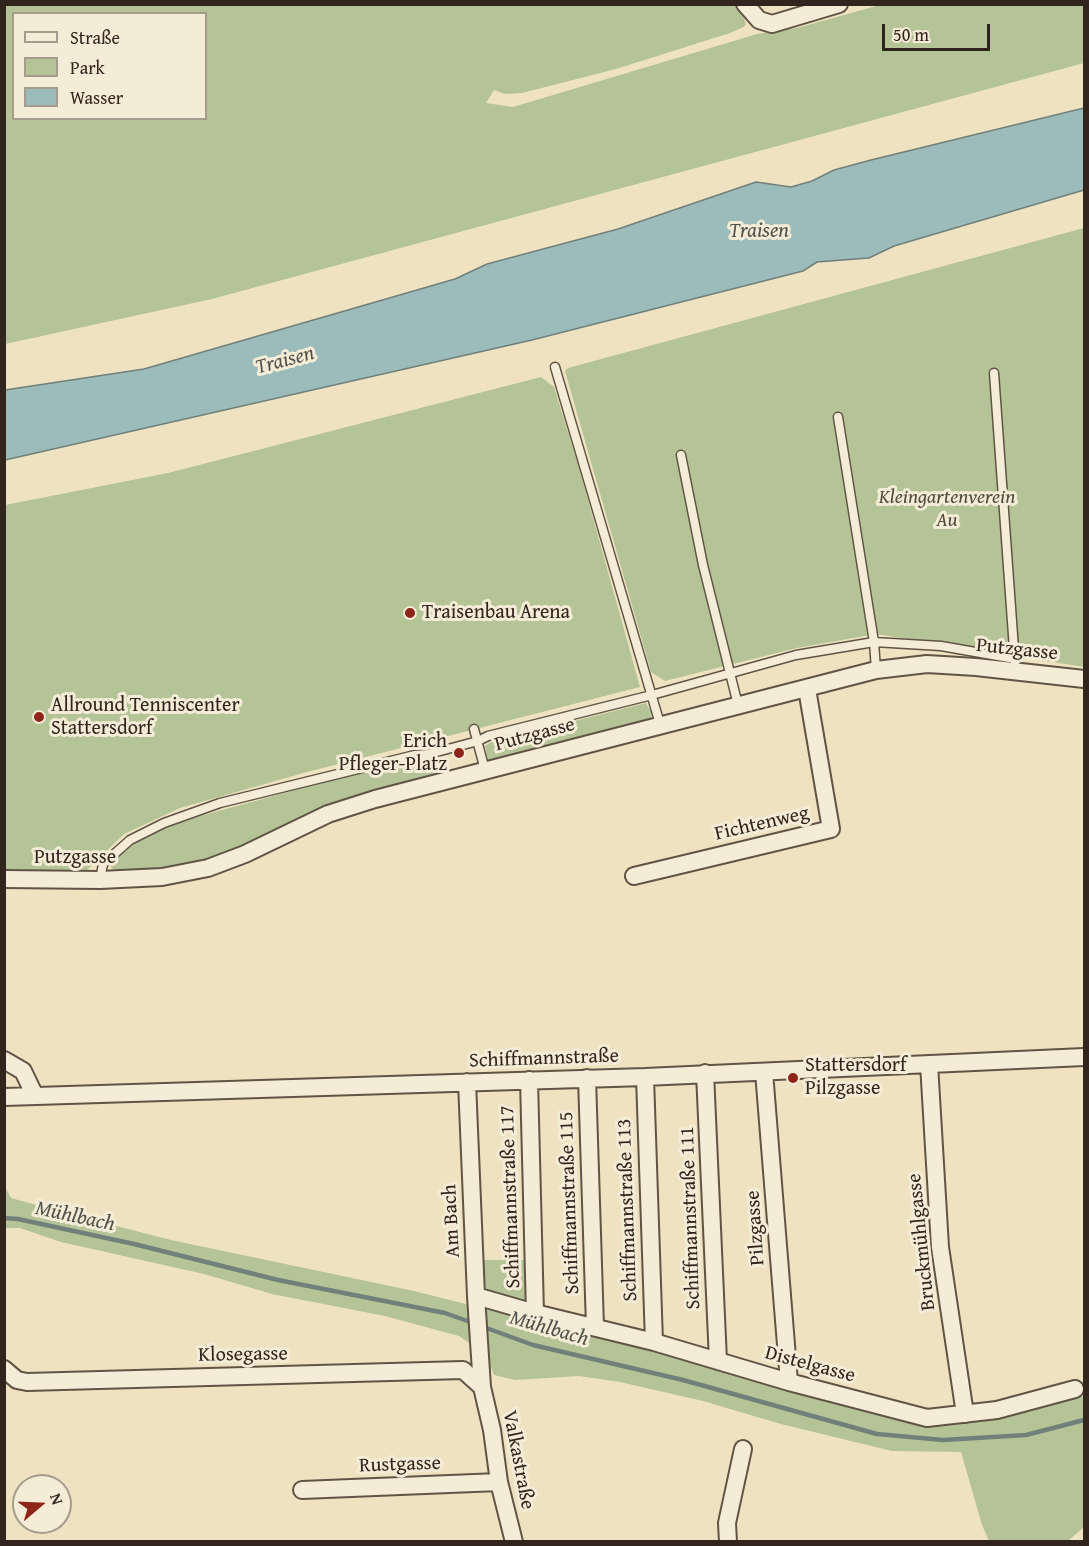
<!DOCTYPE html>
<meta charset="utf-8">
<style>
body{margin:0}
#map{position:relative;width:1089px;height:1546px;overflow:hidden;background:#eee2c1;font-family:"Gentium Book Plus",serif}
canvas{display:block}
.frame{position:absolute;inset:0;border:6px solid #32251d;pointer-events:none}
.legend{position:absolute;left:12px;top:12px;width:195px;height:108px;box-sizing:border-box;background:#f4ecd7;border:2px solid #a69c8d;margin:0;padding:8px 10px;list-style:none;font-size:18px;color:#32251d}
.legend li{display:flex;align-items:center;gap:12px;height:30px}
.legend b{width:30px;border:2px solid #a69c8d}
.north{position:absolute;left:12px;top:1474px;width:60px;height:60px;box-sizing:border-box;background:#f4ecd7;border:2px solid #a69c8d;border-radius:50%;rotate:71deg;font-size:16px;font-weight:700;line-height:24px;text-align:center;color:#32251d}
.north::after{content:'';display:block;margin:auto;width:21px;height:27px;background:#8f2418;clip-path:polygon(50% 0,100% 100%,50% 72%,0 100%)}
.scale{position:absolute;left:882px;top:24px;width:108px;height:27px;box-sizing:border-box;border:3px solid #32251d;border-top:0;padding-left:8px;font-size:18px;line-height:21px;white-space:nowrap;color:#32251d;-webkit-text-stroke:4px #f4ecd7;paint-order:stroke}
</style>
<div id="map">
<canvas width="1089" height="1546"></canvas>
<div class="frame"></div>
<ul class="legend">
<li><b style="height:8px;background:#f4ecd7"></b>Straße</li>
<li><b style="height:16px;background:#b4c497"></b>Park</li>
<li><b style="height:16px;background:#9bbcba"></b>Wasser</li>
</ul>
<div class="north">N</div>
<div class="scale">50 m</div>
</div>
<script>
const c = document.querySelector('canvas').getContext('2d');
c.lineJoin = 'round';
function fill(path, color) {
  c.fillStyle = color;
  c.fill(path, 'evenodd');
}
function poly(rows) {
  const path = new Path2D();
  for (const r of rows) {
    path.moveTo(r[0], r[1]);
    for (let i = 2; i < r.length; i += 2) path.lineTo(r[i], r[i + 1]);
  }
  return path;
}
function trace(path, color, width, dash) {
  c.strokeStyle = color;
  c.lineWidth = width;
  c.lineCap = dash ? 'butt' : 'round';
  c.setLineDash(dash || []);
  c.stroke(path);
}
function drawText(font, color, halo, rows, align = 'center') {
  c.font = font + ' "Gentium Book Plus",serif';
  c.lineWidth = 6;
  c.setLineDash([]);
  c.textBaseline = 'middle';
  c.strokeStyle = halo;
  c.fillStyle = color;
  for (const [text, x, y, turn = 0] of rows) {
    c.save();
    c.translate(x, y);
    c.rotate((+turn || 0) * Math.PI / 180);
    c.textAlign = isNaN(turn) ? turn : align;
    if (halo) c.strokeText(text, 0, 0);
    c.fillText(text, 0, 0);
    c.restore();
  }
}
fill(poly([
 [738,4,746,24,744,27,730,33,616,69,522,93,505,94,494,90,486,103,513,107,757,34,797,28,880,5,1084,5,1084,63,212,299,5,344,4,5],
 [14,14,206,14,206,118,14,118],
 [1084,228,1084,667,876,634,797,648,665,681,651,672,565,371,568,368],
 [541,377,554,387,580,471,640,687,307,772,180,808,124,834,86,871,5,871,5,505,168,473],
 [646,703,651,712,651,720,489,763,485,746,491,742],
 [409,759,433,759,438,776,346,799,244,847,204,863,161,870,117,873,110,866,111,860,132,843,171,824],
 [4,1185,11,1198,73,1215,171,1240,414,1291,696,1362,792,1392,918,1425,976,1420,1084,1396,1084,1527,1068,1541,989,1541,982,1525,961,1452,892,1451,781,1424,703,1401,620,1382,579,1376,515,1380,494,1375,486,1355,459,1336,385,1316,272,1294,204,1274,61,1242,20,1228,5,1228],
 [480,1260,529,1260,530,1297,525,1302,491,1295,481,1282]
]), '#b4c497');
const water = poly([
 [1084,108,1084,190,894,246,869,258,817,262,803,271,532,340,5,460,5,390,144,369,455,279,487,264,618,229,756,182,791,187,812,181,834,170,871,160,1084,108]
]);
fill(water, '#9bbcba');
trace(water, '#71807b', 1.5);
trace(poly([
 [4,1218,18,1219,134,1244,278,1280,445,1313,473,1323],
 [481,1326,533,1345,683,1380,877,1434,943,1440,1026,1435,1084,1420]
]), '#71807b', 4.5);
const service = poly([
 [555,367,660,724],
 [994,373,1015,663],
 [838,417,874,642,876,670],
 [681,455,703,565,738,705],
 [474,729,485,770],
 [100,880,103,864,130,840,164,823,220,803,415,755,429,754,478,741,488,736,652,695,796,655,874,642,941,646,1015,659]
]);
const minor = poly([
 [745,4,759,20,772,24,839,4],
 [634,876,831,829,807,689],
 [4,879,100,880,162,877,208,868,245,854,328,814,375,799,876,670,927,664,976,667,1084,679],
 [4,1060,23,1071,35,1096],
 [929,1064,940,1247,965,1414],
 [764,1072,789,1382],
 [705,1073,718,1361],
 [645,1077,654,1342],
 [587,1078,595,1327],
 [529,1080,535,1313],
 [467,1082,476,1296,535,1313,654,1342,789,1382,927,1418,997,1410,1075,1389],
 [4,1097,645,1077,1084,1057],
 [476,1296,482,1387,492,1430,499,1482,514,1542],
 [4,1369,17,1380,27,1382,463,1370,482,1387],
 [302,1490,499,1482],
 [728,1542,727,1523,743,1449]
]);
trace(service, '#615446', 11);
trace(minor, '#615446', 20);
trace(service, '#f4ecd7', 8);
trace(minor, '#f4ecd7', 16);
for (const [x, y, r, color] of [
 [410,613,6,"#8f2418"],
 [39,717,6,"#8f2418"],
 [459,753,6,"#8f2418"],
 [793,1078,6,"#8f2418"]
]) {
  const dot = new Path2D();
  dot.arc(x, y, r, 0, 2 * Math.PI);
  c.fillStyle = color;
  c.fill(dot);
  trace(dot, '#f4ecd7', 2);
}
drawText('italic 20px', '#524d3c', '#f4ecd7', [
 ["Kleingartenverein",947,498],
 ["Au",947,521]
]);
drawText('20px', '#32251d', '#f4ecd7', [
 ["Traisenbau Arena",422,613],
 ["Allround Tenniscenter",51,706],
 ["Stattersdorf",51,729],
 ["Erich",447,742,"right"],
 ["Pfleger-Platz",447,765,"right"],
 ["Stattersdorf",805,1066],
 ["Pilzgasse",805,1089]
], 'left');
drawText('20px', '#32251d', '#f4ecd7', [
 ["Putzgasse",1017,650,6],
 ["Putzgasse",535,735,-15],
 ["Fichtenweg",762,824,-13],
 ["Putzgasse",75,858],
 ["Schiffmannstraße",544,1059,-2],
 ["Schiffmannstraße 117",511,1197,-92],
 ["Schiffmannstraße 115",570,1203,-92],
 ["Schiffmannstraße 113",628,1210,-92],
 ["Schiffmannstraße 111",691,1218,-92],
 ["Am Bach",452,1221,-93],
 ["Pilzgasse",756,1228,-94],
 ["Bruckmühlgasse",922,1242,-96],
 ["Klosegasse",243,1355,-1],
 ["Distelgasse",810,1365,15],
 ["Valkastraße",518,1460,79],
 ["Rustgasse",400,1465,-2]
]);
drawText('italic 21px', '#52524c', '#f4ecd7', [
 ["Traisen",759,232],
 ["Traisen",285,361,-15],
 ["Mühlbach",75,1217,12],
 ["Mühlbach",549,1329,16]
]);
</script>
